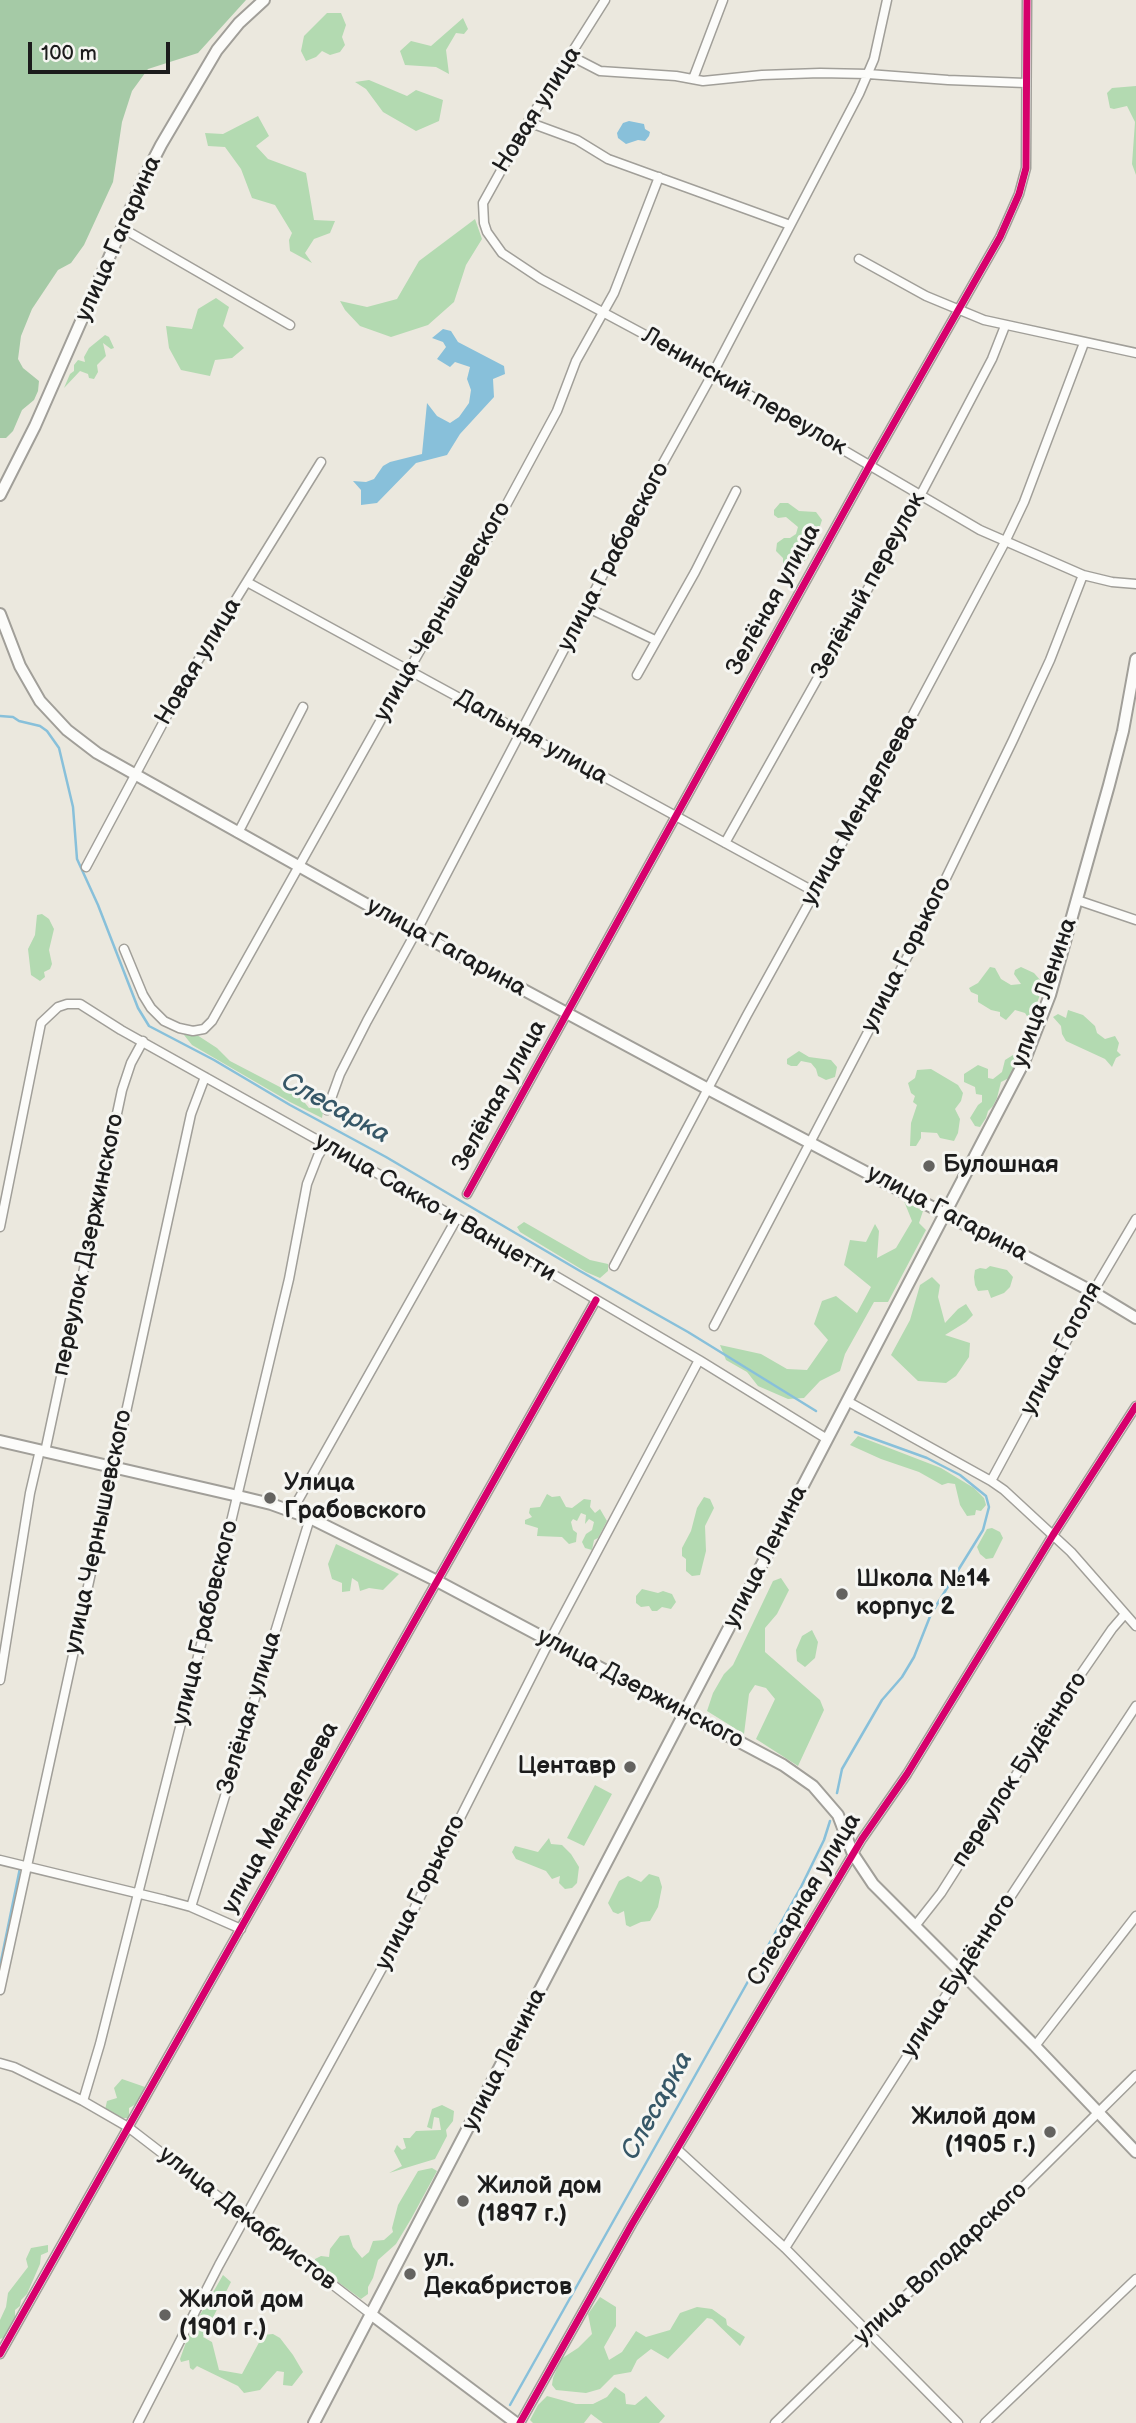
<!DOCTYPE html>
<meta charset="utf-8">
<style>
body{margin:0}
#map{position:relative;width:1136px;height:2423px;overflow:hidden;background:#ebe8de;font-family:"Balsamiq Sans",sans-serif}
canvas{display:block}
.scale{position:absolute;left:28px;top:42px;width:142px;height:32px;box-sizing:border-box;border:4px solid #1c1c1c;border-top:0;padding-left:9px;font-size:21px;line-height:24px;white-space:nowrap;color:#1c1c1c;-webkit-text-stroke:5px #f6f6f2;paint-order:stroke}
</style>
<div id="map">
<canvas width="1136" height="2423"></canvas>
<div class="scale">100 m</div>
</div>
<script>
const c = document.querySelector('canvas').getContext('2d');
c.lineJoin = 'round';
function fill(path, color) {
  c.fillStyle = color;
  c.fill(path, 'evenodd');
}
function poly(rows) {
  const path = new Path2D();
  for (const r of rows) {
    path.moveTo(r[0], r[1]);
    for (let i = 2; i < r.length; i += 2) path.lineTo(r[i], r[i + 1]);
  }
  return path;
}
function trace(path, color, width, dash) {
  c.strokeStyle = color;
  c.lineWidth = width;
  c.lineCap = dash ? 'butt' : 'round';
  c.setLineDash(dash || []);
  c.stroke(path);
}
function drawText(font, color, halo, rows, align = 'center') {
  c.font = font + ' "Balsamiq Sans",sans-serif';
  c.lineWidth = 6;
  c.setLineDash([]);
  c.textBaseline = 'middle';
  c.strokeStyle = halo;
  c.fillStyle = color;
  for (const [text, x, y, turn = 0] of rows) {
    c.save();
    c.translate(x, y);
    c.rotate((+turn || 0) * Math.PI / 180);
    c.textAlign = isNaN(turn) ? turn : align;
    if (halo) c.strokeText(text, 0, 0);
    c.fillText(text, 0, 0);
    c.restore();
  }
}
fill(poly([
 [327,13,341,13,346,25,342,37,345,45,340,52,330,55,322,51,316,57,306,61,301,51,304,36],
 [463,18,468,29,464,34,456,33,446,50,449,74,436,67,405,65,400,51,411,41,431,46],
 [369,80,407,96,416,90,443,100,439,121,416,131,383,112,366,89,355,82],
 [1136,86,1136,175,1132,164,1135,122,1127,106,1114,109,1110,108,1107,93,1112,88],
 [258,116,269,136,256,146,268,159,306,173,314,220,335,221,330,233,314,239,305,253,312,263,290,251,289,240,292,233,275,205,252,198,241,169,225,147,208,146,205,133,223,134],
 [475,219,482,239,466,265,454,302,428,325,391,337,360,326,345,310,340,301,367,307,397,299,419,261],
 [216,298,229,307,223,326,244,348,232,358,215,360,210,376,181,370,169,348,166,326,192,329,198,309],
 [105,335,109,337,114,348,111,349,103,343,106,356,97,365,98,372,94,379,89,378,88,374,80,371,64,388,70,374,74,371,74,365,78,360,85,362,84,357,89,348],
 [780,503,788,503,799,511,816,512,822,520,819,529,810,546,808,558,792,571,787,570,783,566,783,558,776,551,777,543,784,538,790,538,796,534,798,527,786,517,778,518,774,515,774,510],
 [42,914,49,919,54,929,49,950,52,964,50,969,44,972,45,977,40,981,31,975,28,949,35,935,37,915],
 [990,967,995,968,1001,979,1011,985,1021,984,1014,974,1015,970,1021,967,1034,973,1041,981,1042,990,1035,1008,1036,1014,1031,1022,1025,1013,1015,1010,1006,1020,1000,1016,1000,1012,991,1010,978,1002,978,995,971,992,969,988,978,983],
 [1068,1010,1083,1015,1095,1026,1097,1033,1105,1039,1115,1036,1119,1043,1117,1051,1121,1055,1116,1058,1112,1067,1105,1059,1066,1041,1062,1034,1061,1026,1053,1017,1058,1014,1066,1018],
 [184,1035,197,1035,217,1048,230,1061,301,1098,309,1108,319,1107,323,1112,322,1118,290,1102,192,1045],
 [799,1051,809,1057,831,1060,837,1067,835,1077,826,1080,818,1076,816,1069,811,1063,801,1061,797,1066,791,1066,787,1064,787,1059],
 [1013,1055,1017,1059,1011,1077,1001,1082,997,1098,993,1106,988,1111,986,1118,980,1127,975,1126,970,1118,978,1105,982,1102,982,1095,976,1094,975,1087,964,1082,964,1074,978,1065,988,1069,988,1078,993,1079,1002,1072,1005,1060],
 [931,1069,958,1085,963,1093,961,1101,955,1109,960,1119,958,1133,954,1141,940,1138,937,1133,921,1132,921,1138,916,1146,910,1146,911,1123,917,1105,913,1102,915,1096,911,1093,908,1083,915,1078,917,1070],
 [904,1201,923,1211,919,1223,926,1230,888,1302,874,1302,845,1354,840,1371,820,1381,804,1398,788,1399,758,1386,747,1372,726,1360,720,1345,761,1354,787,1369,807,1370,828,1340,814,1324,822,1301,836,1296,857,1313,871,1287,844,1265,850,1240,866,1242,875,1224,879,1231,877,1258,896,1248,912,1221],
 [524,1222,590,1260,608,1264,608,1271,600,1278,586,1272,520,1232,517,1227],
 [990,1266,1007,1270,1013,1277,1010,1287,1004,1293,991,1298,988,1290,978,1291,975,1285,974,1277,975,1270,980,1268,986,1269],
 [932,1277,940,1285,938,1297,945,1323,958,1309,966,1304,973,1315,966,1322,945,1335,970,1343,969,1357,956,1376,946,1383,918,1381,891,1355,910,1320,920,1285],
 [858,1436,941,1468,974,1488,984,1498,986,1505,981,1511,976,1510,975,1515,967,1516,960,1505,955,1484,948,1483,942,1485,919,1472,881,1459,850,1445],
 [547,1494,552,1497,560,1496,566,1507,572,1508,584,1499,591,1500,590,1507,595,1513,600,1509,607,1521,598,1538,594,1540,592,1550,585,1548,582,1542,586,1534,592,1530,594,1522,589,1519,585,1524,586,1515,581,1513,577,1521,573,1519,571,1522,573,1530,577,1533,576,1542,569,1544,562,1537,537,1536,538,1528,525,1524,525,1520,532,1517,529,1513,530,1508,540,1507],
 [704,1497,710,1499,714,1508,705,1526,706,1551,700,1575,692,1576,686,1571,686,1559,682,1556,682,1548,691,1531,697,1508],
 [992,1528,1000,1532,1003,1538,993,1558,986,1559,980,1554,977,1547,987,1529],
 [336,1544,399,1574,383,1590,369,1588,360,1591,358,1582,352,1578,350,1591,342,1592,342,1583,332,1579,328,1564],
 [781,1578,789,1590,777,1614,765,1628,765,1652,820,1700,824,1710,798,1766,756,1739,775,1699,766,1688,755,1685,749,1694,744,1734,707,1711,713,1693,724,1674,733,1665,773,1581],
 [642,1589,658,1593,663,1591,672,1594,676,1602,671,1609,662,1607,657,1611,652,1611,649,1606,641,1607,636,1603,636,1596],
 [812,1630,818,1642,815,1658,805,1667,797,1661,796,1650,802,1636],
 [595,1785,612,1794,584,1846,567,1838],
 [549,1838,551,1844,562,1845,571,1854,579,1867,577,1883,572,1888,565,1889,559,1883,560,1876,552,1879,546,1871,516,1859,512,1852,515,1846,538,1852],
 [649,1874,659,1877,662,1887,658,1907,650,1921,641,1922,630,1927,626,1925,624,1911,618,1914,613,1912,608,1903,619,1881,628,1876,641,1882],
 [122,2079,145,2087,138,2103,129,2108,129,2118,121,2118,105,2110,107,2101,117,2098,114,2088],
 [442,2105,454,2111,453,2121,446,2130,447,2136,435,2159,389,2173,402,2166,394,2151,397,2145,402,2150,406,2148,403,2138,410,2138,416,2131,441,2130,439,2118,434,2117,432,2129,427,2127,432,2109],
 [432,2168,437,2171,411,2219,396,2244,378,2260,373,2278,368,2287,368,2294,361,2299,315,2265,315,2259,321,2256,329,2257,330,2249,340,2236,349,2235,353,2247,362,2258,369,2252,373,2241,384,2240,393,2232,392,2228,398,2205,418,2171],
 [48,2245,48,2252,41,2255,40,2264,27,2294,21,2300,20,2306,15,2310,15,2319,5,2337,0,2339,0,2320,6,2307,8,2293,28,2267,26,2259,31,2248],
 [223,2275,231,2282,203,2337,212,2342,219,2370,242,2374,263,2335,273,2334,280,2338,293,2355,303,2372,292,2386,283,2385,284,2372,277,2371,260,2390,244,2393,238,2386,197,2366,193,2370,190,2368,189,2360,181,2362,180,2359,189,2334],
 [600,2297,616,2307,616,2326,604,2347,609,2360,622,2352,636,2331,646,2337,670,2330,680,2313,697,2307,712,2309,726,2319,727,2325,745,2337,740,2346,712,2319,707,2318,668,2359,651,2349,637,2360,631,2372,614,2375,600,2389,586,2393,556,2390,552,2385,553,2378,561,2359,578,2348,592,2334,588,2314],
 [615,2387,625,2394,626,2404,635,2405,646,2396,665,2416,659,2423,603,2423,591,2414,584,2423,533,2423,530,2420,538,2405,547,2396,576,2404,593,2404,607,2397]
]), '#b3dab1');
fill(poly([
 [0,0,246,0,198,53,148,69,132,91,122,122,113,182,84,245,71,263,58,270,32,309,21,336,18,359,23,368,39,381,38,391,34,400,22,410,13,431,6,438,0,438]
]), '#a5caa6');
fill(poly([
 [629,121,644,124,645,129,650,132,649,136,645,141,638,140,626,144,618,138,617,133,623,123],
 [443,329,451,331,458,342,504,366,505,374,493,379,494,397,460,434,447,455,416,463,377,503,361,505,361,490,353,481,366,482,374,479,383,466,390,462,422,454,427,403,437,416,450,423,459,417,469,403,471,390,467,379,470,367,455,362,450,367,437,359,446,347,443,342,432,338]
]), '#88c0da');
trace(poly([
 [0,716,13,717,19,721,40,726,47,731,59,748,73,807,77,859,98,905,138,1008,149,1026,214,1060,290,1105,386,1157,580,1271,688,1332,816,1411],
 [837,1793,842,1769,882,1700,902,1677,914,1657,931,1614,983,1530,989,1507,986,1496,960,1475,927,1458,855,1432],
 [0,1966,20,1868],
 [510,2405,801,1887,824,1840,830,1821]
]), '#88c0da', 2.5);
const street = poly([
 [605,0,528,122,483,203,484,223,487,232,502,253,541,279,664,345,980,530,1083,575,1112,582,1136,584],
 [571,56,600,71,676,76,703,81,762,75,820,73,868,74,948,80,1025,83],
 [693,79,723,0],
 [528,122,577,140,608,159,790,225],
 [122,228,290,325],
 [859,259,926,296,984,320,1136,353],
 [247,582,815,892],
 [586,607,655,640],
 [637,675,695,572,736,491],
 [238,833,303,707],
 [725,843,920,496,992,359,1005,326],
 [86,867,186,680,321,462],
 [1077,900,1136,920],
 [124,949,143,995,151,1008,164,1021,179,1028,193,1031,204,1029,212,1021,441,613,490,535,557,411,576,361,614,293,659,177],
 [327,1110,340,1074,367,1021,416,932,637,510,713,373,859,94,874,59,887,0],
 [467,1194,870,465,1000,237,1019,194,1026,168,1027,0],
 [0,1227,41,1023,58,1007,67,1004,80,1004,121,1030,457,1218,699,1360,827,1439],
 [614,1266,747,1015,909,722,1005,542,1024,502,1084,343],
 [714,1326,913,946,1013,740,1050,660,1083,575],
 [847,1401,991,1481,1004,1490,1071,1552,1136,1626],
 [45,1452,122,1090,131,1063,143,1041],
 [991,1481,1093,1292,1136,1219],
 [292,1511,457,1218],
 [0,1680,30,1493,40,1450],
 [0,1860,165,1900,191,1907,241,1929],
 [191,1907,310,1518],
 [915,1926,941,1893,1072,1687,1112,1629,1125,1614],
 [0,1990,191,1114,205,1077],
 [1035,2046,1136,1916],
 [0,2063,14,2067,83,2101,128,2127,372,2315],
 [83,2101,100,2044,214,1593,289,1279,307,1184,318,1156,325,1145],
 [678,2150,785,2248,958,2423],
 [785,2248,961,1972,1136,1706],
 [0,2354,596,1300],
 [138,2423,219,2265,409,1919,549,1642,699,1360],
 [520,2423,632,2224,862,1839,907,1774,1053,1535,1136,1406],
 [775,2423,932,2270,1020,2190,1136,2075],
 [985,2423,1136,2279]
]);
const secondary = poly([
 [0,495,35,426,144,178,161,145,217,50,239,23,264,0],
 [0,614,20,666,40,701,67,730,97,753,416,932,708,1089,1093,1292,1136,1318],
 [0,1441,238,1496,271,1504,310,1518,437,1581,783,1765,813,1786,838,1815,853,1854,873,1884,1035,2046,1136,2152],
 [372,2315,516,2423],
 [314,2423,1024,1062,1050,995,1109,785,1123,731,1136,659]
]);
trace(street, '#a19f99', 11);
trace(secondary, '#a19f99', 14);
trace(street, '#fcfcfa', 8);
trace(secondary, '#fcfcfa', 10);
trace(poly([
 [467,1194,870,465,1000,237,1019,194,1026,168,1027,0],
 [0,2354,596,1300],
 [520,2423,632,2224,862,1839,907,1774,1053,1535,1136,1406]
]), '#d6006c', 7);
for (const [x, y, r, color] of [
 [929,1166,7,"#646360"],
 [270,1498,7,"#646360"],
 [842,1594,7,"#646360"],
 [630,1767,7,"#646360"],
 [1050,2132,7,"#646360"],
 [463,2201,7,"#646360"],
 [410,2274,7,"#646360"],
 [165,2315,7,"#646360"]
]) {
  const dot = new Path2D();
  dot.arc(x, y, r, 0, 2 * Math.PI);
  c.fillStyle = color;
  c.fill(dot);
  trace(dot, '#f6f6f2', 2.5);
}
drawText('24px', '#1c1c1c', '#f6f6f2', [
 ["Новая улица",538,110,-58],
 ["улица Гагарина",119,239,-66],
 ["Ленинский переулок",744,392,30],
 ["улица Грабовского",614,557,-62],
 ["Зелёный переулок",869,586,-61],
 ["Зелёная улица",774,600,-61],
 ["улица Чернышевского",443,612,-60],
 ["Новая улица",199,662,-59],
 ["Дальняя улица",531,738,29],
 ["улица Менделеева",860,810,-61],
 ["улица Гагарина",446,948,29],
 ["улица Горького",907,955,-63],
 ["улица Ленина",1045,993,-71],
 ["Зелёная улица",500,1096,-61],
 ["улица Сакко и Ванцетти",435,1208,30],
 ["улица Гагарина",947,1214,28],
 ["переулок Дзержинского",89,1245,-78],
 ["улица Гоголя",1062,1349,-62],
 ["улица Чернышевского",99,1532,-78],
 ["улица Ленина",766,1557,-63],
 ["улица Грабовского",206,1623,-76],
 ["улица Дзержинского",640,1689,28],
 ["Зелёная улица",250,1713,-73],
 ["переулок Будённого",1020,1770,-57],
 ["улица Менделеева",281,1818,-61],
 ["улица Горького",421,1893,-63],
 ["Слесарная улица",805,1900,-59],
 ["улица Будённого",959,1976,-57],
 ["улица Ленина",505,2060,-63],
 ["улица Декабристов",247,2219,38],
 ["улица Володарского",941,2264,-43]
]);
drawText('bold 24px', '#1c1c1c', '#f6f6f2', [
 ["Булошная",943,1166],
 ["Улица",284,1484],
 ["Грабовского",284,1512],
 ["Школа №14",856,1580],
 ["корпус 2",856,1608],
 ["Центавр",616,1767,"right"],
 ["Жилой дом",1036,2118,"right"],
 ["(1905 г.)",1036,2146,"right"],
 ["Жилой дом",477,2187],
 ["(1897 г.)",477,2215],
 ["ул.",424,2260],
 ["Декабристов",424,2288],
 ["Жилой дом",179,2301],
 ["(1901 г.)",179,2329]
], 'left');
drawText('italic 26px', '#365767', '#f6f6f2', [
 ["Слесарка",335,1109,29],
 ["Слесарка",658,2106,-61]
]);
</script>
